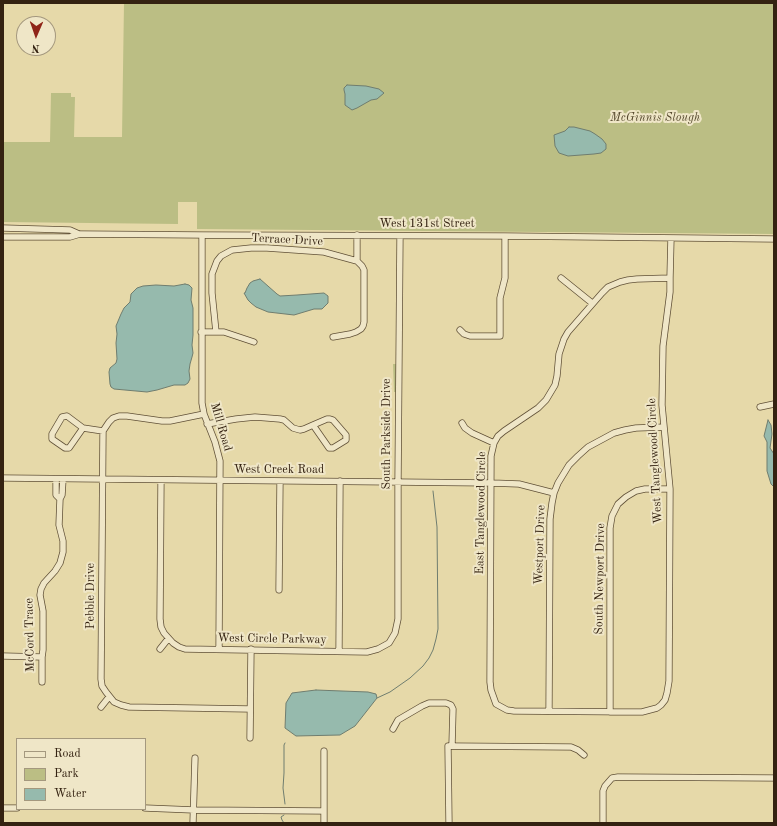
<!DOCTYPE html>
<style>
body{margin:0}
#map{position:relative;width:777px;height:826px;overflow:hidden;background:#e6d9a9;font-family:"Old Standard TT",serif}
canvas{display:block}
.frame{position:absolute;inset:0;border:4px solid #342211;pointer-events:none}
.legend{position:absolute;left:16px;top:738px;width:130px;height:72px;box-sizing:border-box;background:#efe6c7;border:1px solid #a4987e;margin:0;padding:5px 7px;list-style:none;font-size:12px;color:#342211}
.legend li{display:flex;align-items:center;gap:8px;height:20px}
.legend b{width:20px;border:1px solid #a4987e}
.north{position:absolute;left:16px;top:16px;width:40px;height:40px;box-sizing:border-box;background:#efe6c7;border:1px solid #a4987e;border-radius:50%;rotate:182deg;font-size:11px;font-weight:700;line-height:16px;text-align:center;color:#342211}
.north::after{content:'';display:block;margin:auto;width:14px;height:18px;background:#8f2418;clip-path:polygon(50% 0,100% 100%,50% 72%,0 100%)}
</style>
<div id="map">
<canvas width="777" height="826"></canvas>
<div class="frame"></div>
<ul class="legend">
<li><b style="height:5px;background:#efe6c7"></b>Road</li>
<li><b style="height:11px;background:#bbbe84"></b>Park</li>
<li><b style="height:11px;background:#96baad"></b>Water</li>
</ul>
<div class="north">N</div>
</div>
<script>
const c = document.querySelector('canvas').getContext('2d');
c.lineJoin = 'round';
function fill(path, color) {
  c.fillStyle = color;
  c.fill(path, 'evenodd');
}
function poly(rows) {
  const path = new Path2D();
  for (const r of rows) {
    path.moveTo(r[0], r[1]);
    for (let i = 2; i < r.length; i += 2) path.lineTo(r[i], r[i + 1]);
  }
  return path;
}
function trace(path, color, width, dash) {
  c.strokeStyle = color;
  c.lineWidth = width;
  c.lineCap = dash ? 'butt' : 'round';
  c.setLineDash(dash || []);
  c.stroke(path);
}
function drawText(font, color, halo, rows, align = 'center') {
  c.font = font + ' "Old Standard TT",serif';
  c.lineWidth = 4;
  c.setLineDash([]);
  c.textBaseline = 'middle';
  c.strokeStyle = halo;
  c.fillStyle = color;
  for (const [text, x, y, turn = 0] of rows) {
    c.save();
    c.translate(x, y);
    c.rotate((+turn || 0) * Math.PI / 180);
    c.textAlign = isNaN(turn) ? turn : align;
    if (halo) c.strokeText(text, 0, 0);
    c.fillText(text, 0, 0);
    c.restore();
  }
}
fill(poly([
 [124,3,774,3,774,234,197,229,197,202,178,202,178,224,3,222,3,142,50,142,51,93,71,93,71,97,75,97,74,137,122,137],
 [393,364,397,364,396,392,394,392]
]), '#bbbe84');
const water = poly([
 [347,85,366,86,379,89,384,93,377,99,371,100,357,108,352,110,345,105,345,94,344,90,344,88,347,85],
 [569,127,574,127,590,131,595,134,602,139,606,144,606,149,601,153,594,154,568,156,559,153,555,146,554,135,565,131,569,127],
 [260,279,277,294,280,296,297,295,324,293,328,296,328,303,322,309,314,309,294,315,268,312,256,307,251,303,248,300,244,293,245,293,247,288,250,283,253,281,260,279],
 [185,284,189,285,192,288,191,300,193,308,193,335,192,345,193,353,192,357,190,364,189,371,190,379,188,383,185,385,174,385,157,390,147,392,114,389,111,387,110,384,109,372,110,368,116,363,117,359,116,343,117,334,116,326,121,314,124,308,130,302,131,294,137,288,143,286,156,285,174,286,185,284],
 [768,420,771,425,772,434,770,448,774,454,774,487,771,484,767,471,767,442,764,436,768,420],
 [316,690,368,692,376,694,377,698,355,726,340,735,296,736,285,728,286,703,292,693,316,690]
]);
fill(water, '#96baad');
trace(water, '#6f7d6f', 1);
trace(poly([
 [377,698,390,692,410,678,423,666,429,658,433,650,436,639,438,629,437,527,433,491],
 [285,804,283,788,284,773,284,745,285,743],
 [284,815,281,817,282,820,284,823]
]), '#6f7d6f', 1);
const minor = poly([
 [3,228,70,230,79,234],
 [202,235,202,403,204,414,215,442,220,461,219,649],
 [357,235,357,261],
 [3,237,70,237,80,234,202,235,505,236,774,239],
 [561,278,592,303],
 [670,278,637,279,628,280,620,282,608,287,602,293,568,332,564,339,559,354,557,376,555,385,546,400,538,408,504,431,498,436,494,443,491,456,490,682,491,690,496,704,507,710,514,711,642,712,657,708,661,705,665,700,667,693,669,681,670,489,662,405,663,346,670,292,670,278,671,238],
 [460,330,464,334,470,336,500,336,500,298,505,278,505,236],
 [201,332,224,332,254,342],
 [216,332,212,293,212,274,217,261,221,256,232,250,251,248,267,248,324,252,357,261,362,266,364,270,364,322,363,326,361,329,356,332,350,334,333,337],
 [760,407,774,404],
 [204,414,170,421,162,421,127,416,119,416,113,418,109,422,103,431,101,679,102,686,106,692,114,702,121,705,129,707,250,709],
 [462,423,465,428,472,433,494,443],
 [207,424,236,419,255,417,280,419,284,420,293,428,300,430,304,429,313,425,327,419,330,419,333,420,346,435,346,440,333,448,329,448,313,425],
 [83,428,69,448,65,448,52,439,52,434,62,417,67,416,83,428,103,431],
 [3,478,492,483,519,484,554,493],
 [56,479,56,495,60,499],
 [161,480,160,619,161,627,164,633,173,643,179,647,185,649,367,652,378,649,389,643,395,633,398,619,398,482,400,236],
 [279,590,280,481],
 [160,649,168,639],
 [339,651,340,481],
 [3,656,42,657],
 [42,682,42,657,43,650,43,611,40,595,41,589,44,583,55,571,60,563,63,552,63,541,59,525,60,499,62,495,63,479],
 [101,707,109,697],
 [549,711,550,519,552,503,554,493,558,483,569,465,578,456,588,447,614,433,625,430,636,428,664,427],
 [610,712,610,528,612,516,618,504,626,497,636,491,645,489,670,489],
 [393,729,398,720,422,706,429,703,446,703,451,705,453,709,452,745],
 [250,738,251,649],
 [324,751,324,823],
 [3,808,17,808],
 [145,808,194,810,324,811],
 [193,823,195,758],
 [449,823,448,746,571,747,578,750,584,755],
 [603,823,603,791,605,786,612,778,618,777,774,778]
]);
trace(minor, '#605037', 7);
trace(minor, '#efe6c7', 5.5);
drawText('italic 12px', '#56492e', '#efe6c7', [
 ["McGinnis Slough",655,118]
]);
drawText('12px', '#342211', '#efe6c7', [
 ["West 131st Street",427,224],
 ["Terrace Drive",287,240,3],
 ["Mill Road",221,427,74],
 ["South Parkside Drive",387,434,-90],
 ["West Tanglewood Circle",655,461,-93],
 ["West Creek Road",279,470],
 ["East Tanglewood Circle",481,513,-89],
 ["Westport Drive",540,545,-88],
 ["South Newport Drive",600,579,-89],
 ["Pebble Drive",91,596,-90],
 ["McCord Trace",30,635,-91],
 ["West Circle Parkway",272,639,1]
]);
</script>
